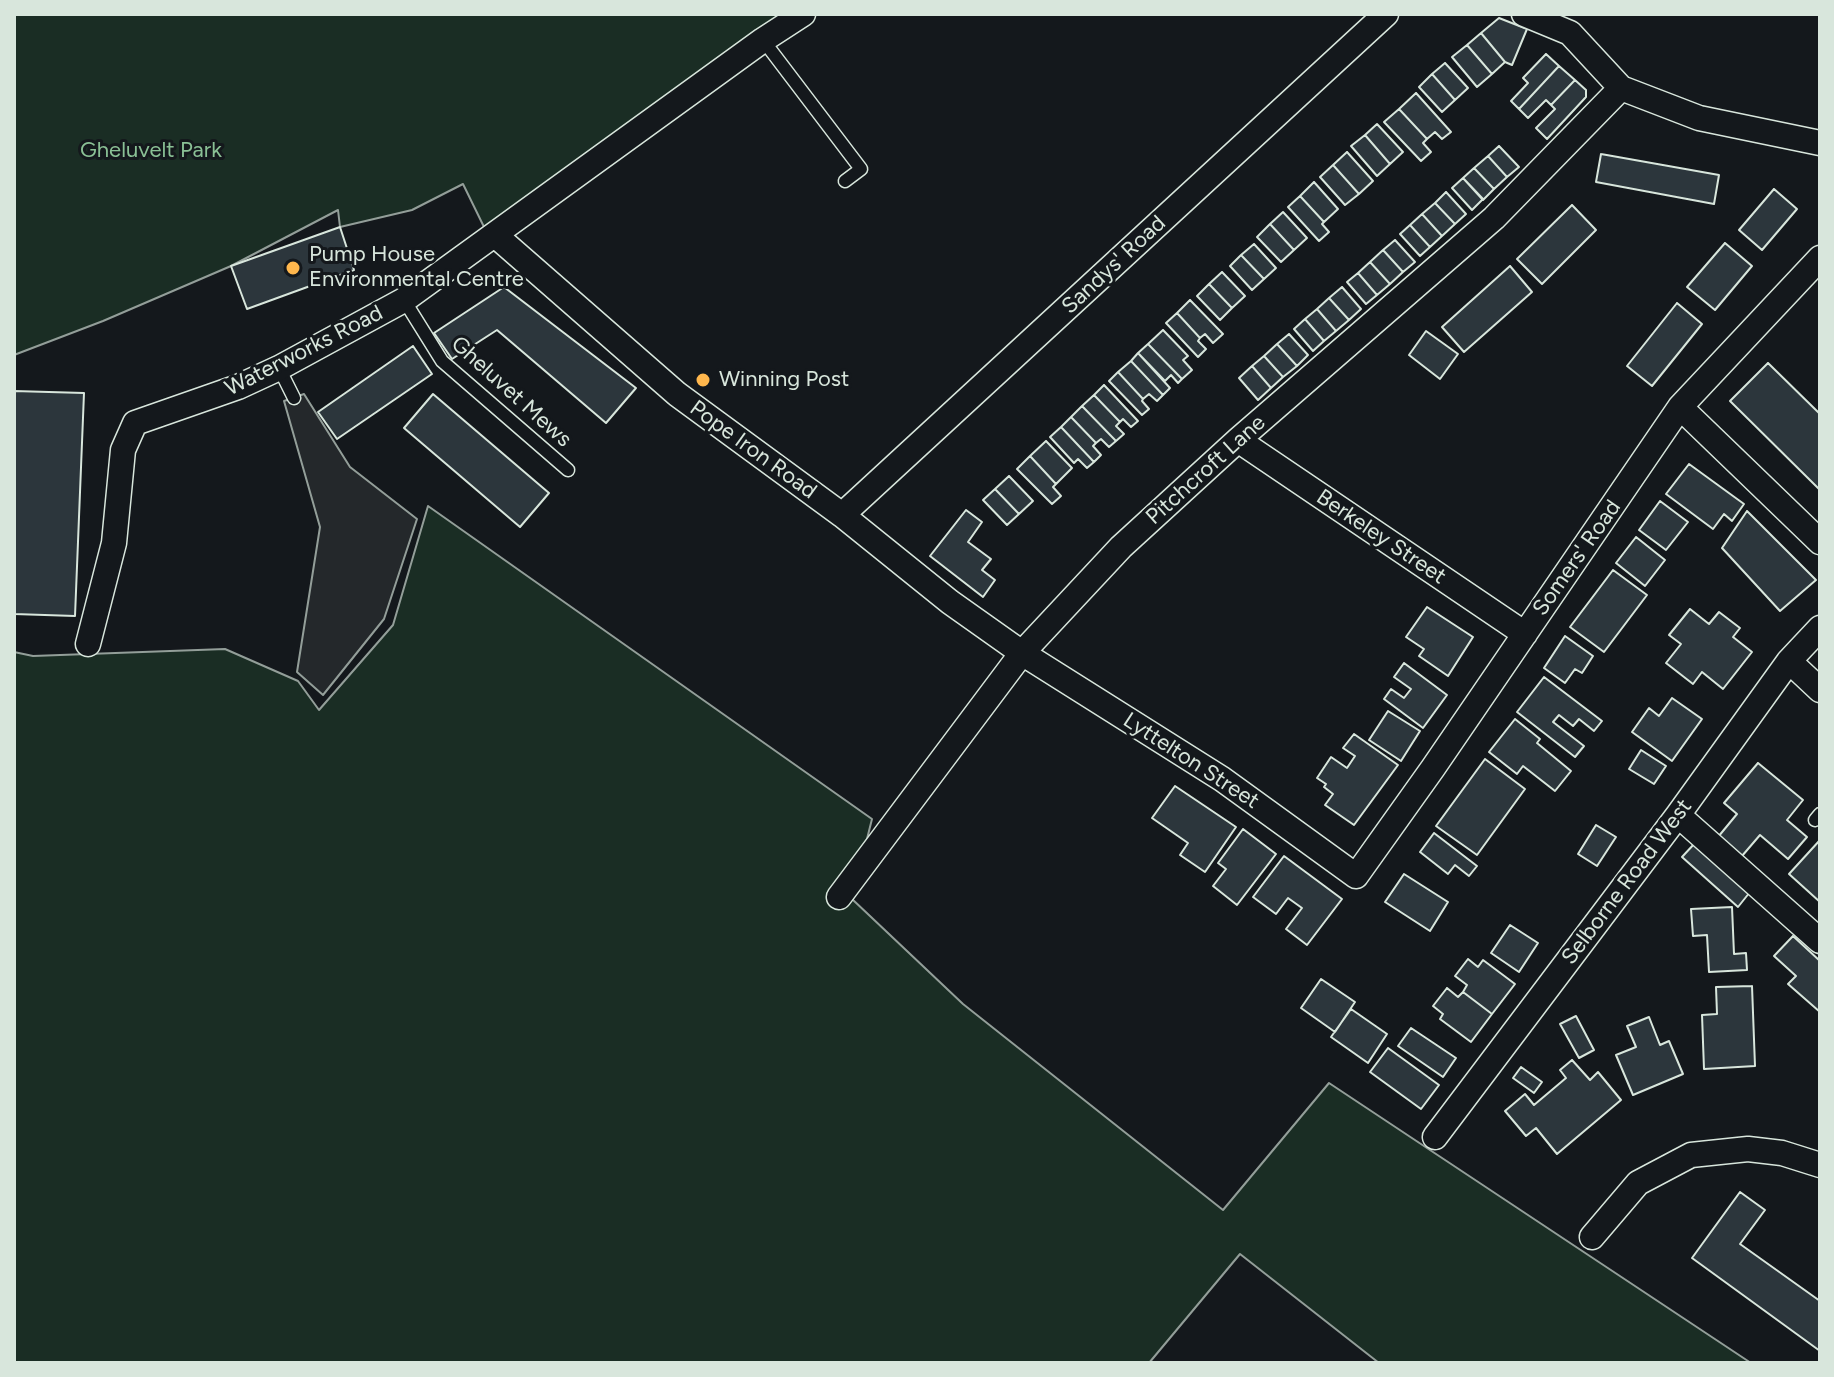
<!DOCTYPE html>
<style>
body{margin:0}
#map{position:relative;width:1834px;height:1377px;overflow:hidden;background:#14181c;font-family:Figtree,sans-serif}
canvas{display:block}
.frame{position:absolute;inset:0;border:16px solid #d8e6dc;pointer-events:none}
</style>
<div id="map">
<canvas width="1834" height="1377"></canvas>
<div class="frame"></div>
</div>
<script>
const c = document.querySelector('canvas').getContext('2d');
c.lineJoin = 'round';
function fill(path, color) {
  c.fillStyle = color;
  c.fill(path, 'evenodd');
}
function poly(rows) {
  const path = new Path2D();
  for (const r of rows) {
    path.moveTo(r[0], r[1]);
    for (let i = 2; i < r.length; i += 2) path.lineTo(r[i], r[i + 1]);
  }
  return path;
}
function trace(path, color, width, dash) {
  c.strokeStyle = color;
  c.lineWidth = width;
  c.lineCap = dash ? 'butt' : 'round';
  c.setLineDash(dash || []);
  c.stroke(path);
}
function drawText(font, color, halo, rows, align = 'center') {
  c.font = font + ' Figtree,sans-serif';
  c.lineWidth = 6;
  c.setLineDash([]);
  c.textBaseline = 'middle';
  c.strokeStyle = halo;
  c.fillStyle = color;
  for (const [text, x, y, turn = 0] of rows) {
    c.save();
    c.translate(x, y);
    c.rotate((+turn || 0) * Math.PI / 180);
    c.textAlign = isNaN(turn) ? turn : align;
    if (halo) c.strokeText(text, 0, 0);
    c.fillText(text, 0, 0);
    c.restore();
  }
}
const green = poly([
 [14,14,782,14,485,229,463,184,412,210,340,227,338,210,231,266,103,321,14,355,14,14],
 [428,506,872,819,852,899,963,1004,1223,1210,1329,1083,1751,1363,1379,1363,1240,1254,1149,1363,14,1363,14,652,33,656,225,649,298,681,319,710,393,625,428,506]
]);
fill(green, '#1a2d24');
trace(green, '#939e99', 2);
const parking = poly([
 [304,394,350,467,417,519,384,619,323,695,297,672,320,527,284,401,304,394]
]);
fill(parking, '#24282b');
trace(parking, '#939e99', 2);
const building = poly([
 [1499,18,1527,29,1512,65,1505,62,1481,33,1499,18],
 [1481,33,1505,62,1492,74,1467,45,1481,33],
 [1467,45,1492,74,1477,87,1452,57,1467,45],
 [1546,54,1559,66,1519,109,1511,101,1528,83,1523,78,1546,54],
 [1445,63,1468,88,1455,100,1432,74,1445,63],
 [1559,66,1575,80,1551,105,1546,100,1528,118,1519,109,1559,66],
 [1432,74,1455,100,1442,112,1419,87,1432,74],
 [1575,80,1586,90,1586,97,1547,139,1536,128,1555,109,1551,105,1575,80],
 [1416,93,1451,132,1442,139,1435,132,1427,139,1399,109,1416,93],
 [1399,109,1427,139,1423,143,1431,152,1421,161,1384,122,1399,109],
 [1377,124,1403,152,1390,164,1365,135,1377,124],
 [1365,135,1390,164,1377,176,1351,146,1365,135],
 [1499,146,1519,167,1507,177,1488,156,1499,146],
 [1347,152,1373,181,1359,194,1333,165,1347,152],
 [1601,154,1719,175,1714,204,1596,182,1601,154],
 [1488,156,1507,177,1494,189,1474,168,1488,156],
 [1333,165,1359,194,1345,205,1320,177,1333,165],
 [1474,168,1494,189,1483,200,1463,178,1474,168],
 [1463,178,1483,199,1472,210,1452,188,1463,178],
 [1314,182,1338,209,1324,222,1300,196,1314,182],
 [1774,189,1797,209,1762,250,1739,230,1774,189],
 [1446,192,1466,214,1455,224,1435,203,1446,192],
 [1300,196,1324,222,1322,224,1329,232,1319,241,1288,207,1300,196],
 [1435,203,1455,224,1442,236,1422,214,1435,203],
 [1572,205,1596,230,1542,284,1517,259,1572,205],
 [1283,212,1307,238,1294,250,1270,224,1283,212],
 [1422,214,1442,236,1430,247,1410,225,1422,214],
 [1270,224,1294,250,1281,262,1257,237,1270,224],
 [1410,225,1430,247,1420,256,1400,234,1410,225],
 [340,227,354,270,247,309,231,266,340,227],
 [1395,240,1415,262,1403,272,1383,250,1395,240],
 [1725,243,1752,266,1715,310,1687,287,1725,243],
 [1254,244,1276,268,1264,279,1241,255,1254,244],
 [1383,250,1403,272,1390,284,1370,262,1383,250],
 [1241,255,1264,279,1252,290,1230,266,1241,255],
 [1370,262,1390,284,1377,295,1358,273,1370,262],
 [1510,266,1532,292,1464,352,1442,327,1510,266],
 [1222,272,1245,296,1232,308,1209,284,1222,272],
 [1358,273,1377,295,1366,304,1347,282,1358,273],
 [1209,284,1232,308,1220,320,1197,296,1209,284],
 [504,287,636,388,606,423,497,330,452,359,434,333,504,287],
 [1342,287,1361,309,1349,320,1329,298,1342,287],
 [1329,298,1349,320,1336,331,1317,309,1329,298],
 [1190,300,1223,334,1213,343,1205,334,1200,338,1177,313,1190,300],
 [1677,303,1702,324,1652,386,1627,366,1677,303],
 [1317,309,1336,331,1324,341,1305,319,1317,309],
 [1177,313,1200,338,1198,341,1206,349,1198,357,1166,323,1177,313],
 [1305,319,1324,341,1313,351,1294,329,1305,319],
 [1163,330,1188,356,1183,360,1192,370,1182,379,1148,344,1163,330],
 [1426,331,1458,354,1440,379,1409,355,1426,331],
 [1289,334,1308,355,1297,366,1277,344,1289,334],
 [1148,344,1182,379,1178,383,1171,375,1165,381,1138,353,1148,344],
 [1277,344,1297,366,1283,377,1264,356,1277,344],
 [413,346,432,374,337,439,318,412,413,346],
 [1138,353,1170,388,1163,395,1131,361,1138,353],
 [1264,356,1283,377,1271,388,1252,366,1264,356],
 [1131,361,1163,395,1157,401,1149,394,1143,399,1118,372,1131,361],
 [1768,363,1820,414,1820,490,1730,401,1768,363],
 [1252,366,1271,388,1258,400,1239,378,1252,366],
 [1118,372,1143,399,1142,401,1149,409,1142,415,1109,381,1118,372],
 [1104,385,1138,421,1131,427,1123,419,1120,422,1094,395,1104,385],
 [14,391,84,393,75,616,14,614,14,391],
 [433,394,549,493,520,527,404,428,433,394],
 [1094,395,1120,422,1116,426,1124,434,1116,441,1082,406,1094,395],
 [1082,406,1116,441,1109,447,1101,439,1096,443,1071,417,1082,406],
 [1071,417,1096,443,1093,446,1101,455,1094,462,1061,427,1071,417],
 [1061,427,1094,462,1087,468,1078,459,1074,463,1050,437,1061,427],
 [1046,441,1072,468,1056,484,1030,456,1046,441],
 [1030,456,1056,484,1053,487,1061,496,1052,504,1017,469,1030,456],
 [1689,464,1744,504,1732,521,1724,514,1713,529,1666,494,1689,464],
 [1009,476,1033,501,1019,514,995,489,1009,476],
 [995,489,1019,514,1007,525,983,500,995,489],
 [1660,501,1688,522,1666,550,1639,530,1660,501],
 [966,510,982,522,968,542,991,559,982,570,995,580,983,597,930,556,966,510],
 [1747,511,1816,580,1780,611,1722,548,1747,511],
 [1636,537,1665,560,1645,586,1616,563,1636,537],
 [1613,570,1647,595,1604,652,1570,627,1613,570],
 [1427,607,1473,637,1448,676,1419,656,1424,649,1406,637,1427,607],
 [1690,609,1709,624,1719,612,1740,628,1733,637,1752,652,1723,689,1702,672,1693,684,1666,663,1681,644,1669,635,1690,609],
 [1565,636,1593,656,1582,673,1575,669,1565,683,1544,668,1565,636],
 [1404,663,1447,695,1423,728,1384,699,1391,689,1404,698,1411,689,1394,677,1404,663],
 [1544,677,1602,721,1594,731,1579,719,1573,726,1559,715,1553,722,1584,746,1575,757,1517,712,1544,677],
 [1672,698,1702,719,1672,761,1632,732,1649,708,1659,716,1672,698],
 [1388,711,1420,731,1401,761,1369,740,1388,711],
 [1515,719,1540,739,1537,743,1571,771,1555,791,1523,766,1517,774,1489,752,1515,719],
 [1354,734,1398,765,1354,825,1325,805,1333,794,1324,787,1326,784,1317,778,1331,757,1347,768,1355,756,1343,748,1354,734],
 [1641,750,1666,766,1654,784,1629,769,1641,750],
 [1485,759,1525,789,1477,855,1436,826,1485,759],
 [1758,763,1803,800,1787,820,1807,837,1788,859,1760,835,1742,856,1718,837,1737,814,1724,803,1758,763],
 [1175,786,1236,827,1205,872,1180,855,1188,843,1152,818,1175,786],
 [1596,825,1616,837,1597,866,1578,854,1596,825],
 [1243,829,1276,854,1237,905,1213,886,1226,869,1218,863,1243,829],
 [1434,833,1477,866,1469,876,1455,865,1448,874,1420,852,1434,833],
 [1820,840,1820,902,1789,874,1820,840],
 [1695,843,1750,892,1738,907,1682,857,1695,843],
 [1284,856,1342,899,1307,945,1286,929,1302,908,1288,898,1276,914,1253,897,1284,856],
 [1404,874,1448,902,1430,931,1385,902,1404,874],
 [1732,907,1734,954,1746,953,1747,970,1709,972,1707,935,1693,936,1691,909,1732,907],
 [1510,925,1538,943,1519,972,1491,953,1510,925],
 [1793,936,1820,961,1820,1012,1788,984,1796,976,1774,956,1793,936],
 [1468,959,1478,967,1483,960,1515,984,1492,1014,1463,992,1467,985,1455,976,1468,959],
 [1321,979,1355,1002,1335,1032,1301,1008,1321,979],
 [1752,986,1755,1066,1704,1069,1702,1015,1717,1014,1716,987,1752,986],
 [1447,988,1458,997,1463,992,1492,1014,1471,1042,1440,1019,1443,1014,1433,1006,1447,988],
 [1351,1009,1387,1034,1368,1063,1331,1037,1351,1009],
 [1576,1016,1594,1050,1579,1058,1560,1024,1576,1016],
 [1649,1017,1660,1045,1669,1041,1683,1074,1633,1095,1616,1055,1636,1047,1627,1026,1649,1017],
 [1411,1028,1456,1058,1443,1077,1398,1046,1411,1028],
 [1388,1048,1439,1085,1421,1109,1370,1072,1388,1048],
 [1572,1060,1590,1080,1598,1072,1621,1100,1557,1154,1536,1128,1526,1136,1505,1111,1525,1094,1534,1105,1566,1078,1560,1070,1572,1060],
 [1521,1067,1542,1082,1534,1093,1513,1078,1521,1067],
 [1740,1192,1765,1210,1740,1244,1820,1301,1820,1351,1692,1258,1740,1192]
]);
fill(building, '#2c363c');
trace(building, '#d8e6dc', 2);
const service = poly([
 [763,40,861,169,845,181],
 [404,300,442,361,568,470],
 [279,368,294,398],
 [1815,820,1820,814]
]);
const minor = poly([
 [1524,14,1570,33,1621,88,1699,118,1820,143],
 [495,235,677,394,842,515,950,602,1022,653,1222,779,1356,876,1433,768,1680,407,1820,258],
 [1680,407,1820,542],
 [1238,440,1525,634],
 [842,515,1386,14],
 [88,644,114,543,123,450,135,423,238,387,279,368,404,300,763,40,803,14],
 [1789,661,1820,690],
 [1678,815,1820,941],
 [839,897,1022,653,1121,547,1238,440,1494,218,1621,88],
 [1435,1137,1678,815,1789,661,1820,628],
 [1592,1237,1638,1183,1691,1155,1748,1149,1782,1153,1820,1165]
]);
trace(service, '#d8e6dc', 15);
trace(minor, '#d8e6dc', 27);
trace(service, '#14181c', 12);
trace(minor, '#14181c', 24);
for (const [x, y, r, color] of [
 [293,268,8,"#ffb74d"],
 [703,380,8,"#ffb74d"]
]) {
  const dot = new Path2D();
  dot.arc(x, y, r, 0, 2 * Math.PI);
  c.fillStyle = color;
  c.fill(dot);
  trace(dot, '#14181c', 3);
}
drawText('22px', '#8ac095', '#14181c', [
 ["Gheluvelt Park",151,151]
]);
drawText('22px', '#d8e6dc', '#14181c', [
 ["Pump House",309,255],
 ["Environmental Centre",309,280],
 ["Winning Post",719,380]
], 'left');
drawText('22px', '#d8e6dc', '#14181c', [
 ["Sandys' Road",1114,265,-43],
 ["Waterworks Road",304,351,-27],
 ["Gheluvet Mews",511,392,42],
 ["Pope Iron Road",753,450,36],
 ["Pitchcroft Lane",1206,470,-42],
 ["Berkeley Street",1381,537,34],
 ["Somers' Road",1577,558,-55],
 ["Lyttelton Street",1191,761,33],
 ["Selborne Road West",1627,882,-53]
]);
</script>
